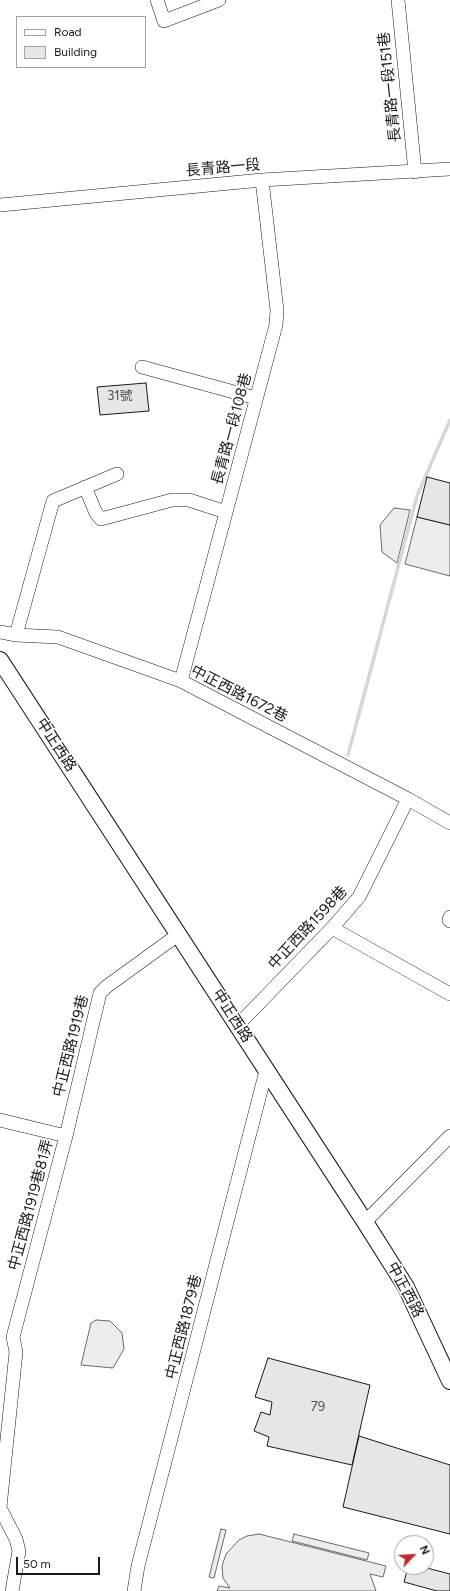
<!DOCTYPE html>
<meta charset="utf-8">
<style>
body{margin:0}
#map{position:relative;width:450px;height:1591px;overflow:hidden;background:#fff;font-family:Figtree,sans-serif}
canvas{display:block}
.legend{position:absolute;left:16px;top:16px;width:130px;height:52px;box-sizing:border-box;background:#fff;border:1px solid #a3a3a3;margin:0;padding:5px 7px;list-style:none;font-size:12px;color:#1a1a1a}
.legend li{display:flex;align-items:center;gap:8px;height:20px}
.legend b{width:20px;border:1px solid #a3a3a3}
.north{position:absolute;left:394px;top:1535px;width:40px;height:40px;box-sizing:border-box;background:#fff;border:1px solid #a3a3a3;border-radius:50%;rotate:65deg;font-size:11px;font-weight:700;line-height:16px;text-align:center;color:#1a1a1a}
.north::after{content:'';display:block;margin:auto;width:14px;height:18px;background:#c62828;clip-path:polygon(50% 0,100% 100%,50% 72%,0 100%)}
.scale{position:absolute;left:16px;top:1557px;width:84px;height:18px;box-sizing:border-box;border:2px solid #1a1a1a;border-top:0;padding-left:5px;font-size:12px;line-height:14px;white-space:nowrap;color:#1a1a1a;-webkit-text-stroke:3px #fff;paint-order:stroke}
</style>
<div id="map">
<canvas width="450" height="1591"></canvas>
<ul class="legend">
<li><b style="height:5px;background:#fff"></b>Road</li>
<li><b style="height:11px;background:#e6e6e6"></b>Building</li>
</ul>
<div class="north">N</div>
<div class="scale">50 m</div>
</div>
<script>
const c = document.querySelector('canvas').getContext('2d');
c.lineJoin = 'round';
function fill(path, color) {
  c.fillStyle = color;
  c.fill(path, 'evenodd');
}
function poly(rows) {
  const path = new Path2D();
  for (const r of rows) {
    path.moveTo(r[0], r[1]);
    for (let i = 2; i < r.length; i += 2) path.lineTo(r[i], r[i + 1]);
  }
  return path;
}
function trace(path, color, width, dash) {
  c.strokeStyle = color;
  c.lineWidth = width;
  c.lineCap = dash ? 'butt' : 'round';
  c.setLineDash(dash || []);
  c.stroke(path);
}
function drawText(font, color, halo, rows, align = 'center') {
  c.font = font + ' Figtree,"Noto Sans TC",sans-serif';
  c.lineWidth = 3;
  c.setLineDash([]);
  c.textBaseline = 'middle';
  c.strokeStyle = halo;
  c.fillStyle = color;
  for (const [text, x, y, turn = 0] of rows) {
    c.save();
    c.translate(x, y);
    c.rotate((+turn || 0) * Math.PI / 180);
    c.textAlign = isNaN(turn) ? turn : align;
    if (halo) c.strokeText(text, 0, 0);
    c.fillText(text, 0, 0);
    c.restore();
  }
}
const built = poly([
 [394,508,410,510,397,563,382,552,380,525,394,508],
 [417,517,450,525,450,576,405,564,417,517],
 [96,1320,110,1321,122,1333,124,1349,113,1368,81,1365,91,1323,96,1320],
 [221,1529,226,1530,214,1578,209,1577,221,1529],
 [259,1534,386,1566,383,1577,370,1574,376,1591,217,1591,219,1586,230,1588,223,1578,222,1566,226,1554,239,1540,247,1536,259,1534],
 [294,1534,369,1553,367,1560,292,1541,294,1534]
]);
fill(built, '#ededed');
trace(built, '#6a6a6a', 1);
trace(poly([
 [348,755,417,496,450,420]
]), '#d7d7d7', 3.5);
const building = poly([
 [146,383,149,411,100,415,97,387,146,383],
 [427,477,450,483,450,525,417,517,427,477],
 [268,1358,370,1385,352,1465,267,1446,269,1437,254,1431,261,1412,270,1415,272,1402,255,1397,268,1358],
 [359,1436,450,1465,450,1534,343,1507,359,1436],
 [408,1567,423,1567,450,1574,450,1591,437,1591,404,1582,408,1567]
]);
fill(building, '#e6e6e6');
trace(building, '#1a1a1a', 1);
const minor = poly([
 [157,0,164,21,219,0],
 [398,0,415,172],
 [0,205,262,180,450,169],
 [142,367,256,398],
 [85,487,96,513,101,519,172,500,189,500,226,512],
 [0,632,16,635,58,637,181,681,408,799,450,823],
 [16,635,53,501,117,474],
 [181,681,276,325,277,310,262,180],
 [450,917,449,920,450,921],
 [332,928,450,994],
 [238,1025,332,928,359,897,408,799],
 [0,1120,66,1136,100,993,106,987,179,934],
 [365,1222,450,1136],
 [0,1507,16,1352,13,1337,66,1136],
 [0,1508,16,1539,19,1551,12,1591],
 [134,1591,138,1566,266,1071]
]);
const major = poly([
 [0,660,365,1222,406,1287,450,1381]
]);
trace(minor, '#1a1a1a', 14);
trace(major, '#1a1a1a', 18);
trace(minor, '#fff', 13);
trace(major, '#fff', 16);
drawText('13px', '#4d4d4d', null, [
 ["31號",120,396],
 ["79",318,1407]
]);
drawText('15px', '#1a1a1a', '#fff', [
 ["長青路一段151巷",390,87,-96],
 ["長青路一段",223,168,-5],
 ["長青路一段108巷",232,429,-75],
 ["中正西路1672巷",239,694,27],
 ["中正西路",56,745,57],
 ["中正西路1598巷",308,928,-47],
 ["中正西路",232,1016,57],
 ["中正西路1919巷",71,1046,-76],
 ["中正西路1919巷81弄",31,1205,-75],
 ["中正西路",405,1290,62],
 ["中正西路1879巷",184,1327,-76]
]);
</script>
